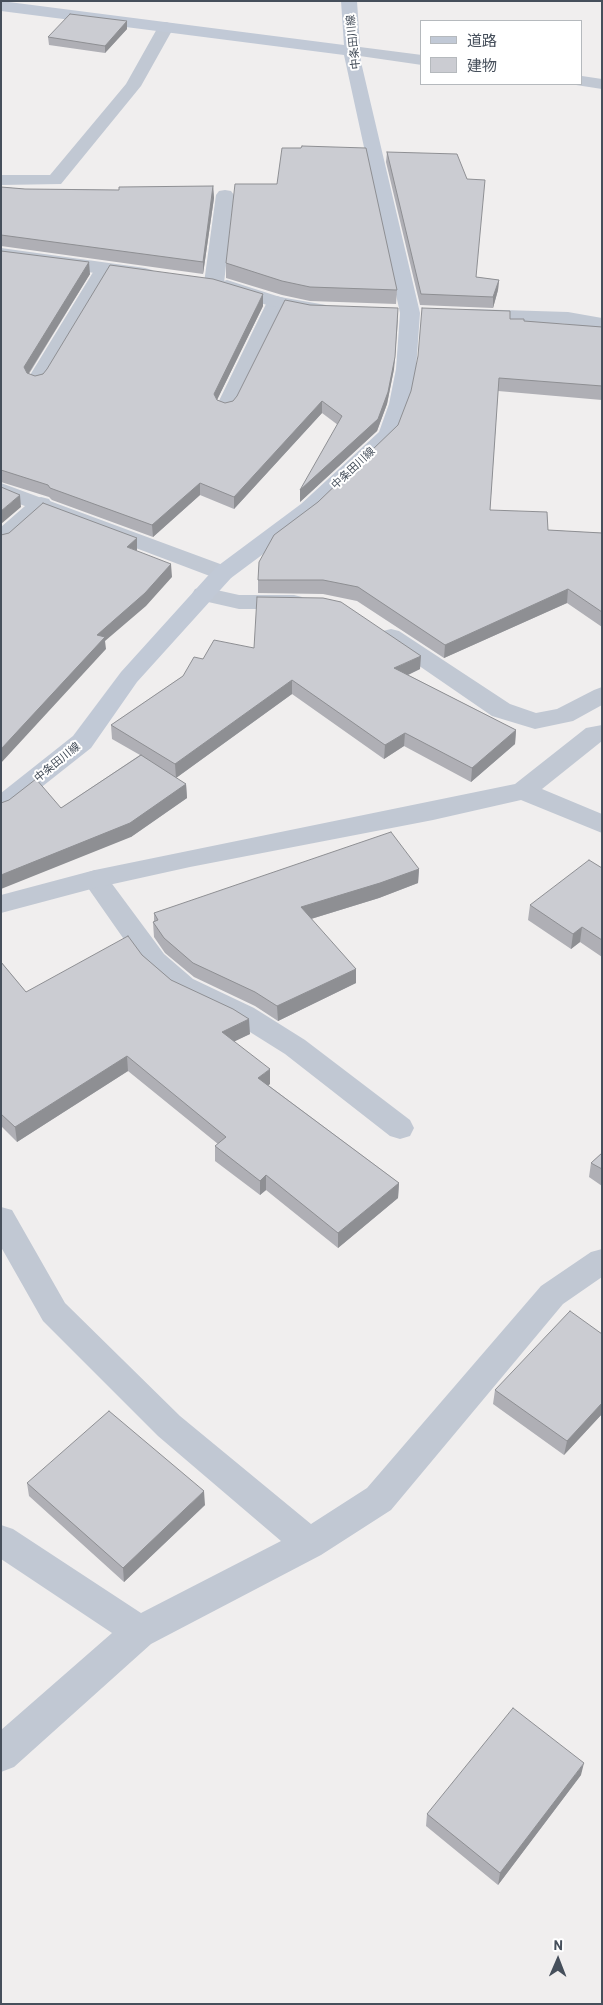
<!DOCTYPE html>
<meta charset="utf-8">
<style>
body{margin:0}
#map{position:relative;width:603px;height:2005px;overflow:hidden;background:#f0eeee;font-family:Barlow,"Noto Sans JP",sans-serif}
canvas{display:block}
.frame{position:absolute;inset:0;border:2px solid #464f5b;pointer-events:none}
.legend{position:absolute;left:420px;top:20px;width:162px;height:65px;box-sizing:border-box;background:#fff;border:1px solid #b5b9bd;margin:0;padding:6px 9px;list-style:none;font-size:15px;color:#464f5b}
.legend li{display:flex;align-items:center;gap:10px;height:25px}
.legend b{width:25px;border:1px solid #b5b9bd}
.north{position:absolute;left:533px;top:1935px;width:50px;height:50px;-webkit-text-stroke:4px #fff;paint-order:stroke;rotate:1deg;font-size:14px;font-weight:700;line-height:20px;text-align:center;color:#464f5b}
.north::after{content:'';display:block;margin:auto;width:18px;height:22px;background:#464f5b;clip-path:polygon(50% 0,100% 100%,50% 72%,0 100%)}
</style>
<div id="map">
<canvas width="603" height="2005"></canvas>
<div class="frame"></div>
<ul class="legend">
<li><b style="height:6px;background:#c1c9d6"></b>道路</li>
<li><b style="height:14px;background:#cbccd2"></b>建物</li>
</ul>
<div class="north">N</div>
</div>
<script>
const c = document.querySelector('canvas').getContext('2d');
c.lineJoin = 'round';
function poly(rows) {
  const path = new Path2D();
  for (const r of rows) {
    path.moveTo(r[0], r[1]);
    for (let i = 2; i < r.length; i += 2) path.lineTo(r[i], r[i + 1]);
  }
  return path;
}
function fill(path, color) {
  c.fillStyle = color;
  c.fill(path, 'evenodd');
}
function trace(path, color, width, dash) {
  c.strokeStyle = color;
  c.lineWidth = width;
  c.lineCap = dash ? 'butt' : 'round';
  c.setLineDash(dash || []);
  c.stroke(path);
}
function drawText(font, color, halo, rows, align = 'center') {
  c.font = font + ' Barlow,"Noto Sans JP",sans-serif';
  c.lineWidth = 4;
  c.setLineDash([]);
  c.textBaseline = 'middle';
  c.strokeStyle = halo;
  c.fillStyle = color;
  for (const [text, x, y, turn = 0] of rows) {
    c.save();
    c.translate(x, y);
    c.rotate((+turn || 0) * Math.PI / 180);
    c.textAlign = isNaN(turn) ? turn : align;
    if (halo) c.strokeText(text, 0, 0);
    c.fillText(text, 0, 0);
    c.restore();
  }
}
fill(poly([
 [225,190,231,191,234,195,224,283,221,287,214,289,207,287,204,283,216,195,219,191,225,190],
 [104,263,111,265,113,269,47,380,44,384,37,386,30,384,27,380,95,269,97,265,104,263],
 [277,296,284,298,287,302,236,407,233,411,226,413,219,411,216,407,267,302,270,298,277,296],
 [41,497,49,499,52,504,49,509,9,544,1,546,1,527,33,499,41,497],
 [203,587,239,595,294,595,302,597,305,602,302,607,294,609,239,609,195,599,192,594,195,589,203,587],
 [391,629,399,631,510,704,536,713,557,709,594,690,602,687,602,705,573,721,535,729,492,716,383,641,379,636,383,631,391,629],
 [95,870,104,873,164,954,193,979,254,1008,305,1040,410,1120,414,1128,410,1136,400,1139,390,1136,285,1054,234,1022,173,993,144,968,86,885,82,879,86,873,95,870]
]), '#c1c8d3');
fill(poly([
 [166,22,172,24,174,27,141,86,61,184,1,185,1,175,50,175,126,84,158,27,160,24,166,22],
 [352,46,422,55,422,65,346,54,344,51,346,48,352,46],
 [582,76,602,79,602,89,576,85,582,84,582,76],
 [1,248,145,268,152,270,155,274,152,278,145,280,1,260,1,248],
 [227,280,280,297,326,305,329,309,326,313,319,315,270,306,220,290,217,286,220,282,227,280],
 [471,309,568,312,602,318,602,330,568,324,464,319,461,315,464,311,471,309],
 [1,483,231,568,234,573,231,578,223,580,215,578,1,497,1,483],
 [602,725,602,741,542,789,602,814,602,833,521,800,433,820,190,867,95,888,1,913,1,895,95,870,515,784,586,728,602,725],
 [1,1207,12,1210,65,1303,180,1416,311,1524,367,1488,541,1286,591,1252,602,1249,602,1277,563,1304,391,1510,321,1555,151,1644,14,1767,1,1772,1,1730,112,1633,1,1559,1,1525,13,1529,141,1613,281,1541,158,1436,43,1321,1,1247,1,1207]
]), '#c1c8d3');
fill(poly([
 [1,1,344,45,341,1,357,1,361,62,420,313,416,369,409,404,396,438,317,514,231,578,137,682,91,748,10,812,1,815,1,793,73,736,121,672,215,568,301,504,379,432,389,404,396,369,400,313,344,55,1,11,1,1]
]), '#c1c9d6');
fill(poly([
 [127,21,127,29,105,53,49,45,48,37],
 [387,152,476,277,499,280,498,290,493,308,420,305,386,162],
 [213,186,214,198,203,274,1,246,1,187,25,189,119,190],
 [1,251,90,274,29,374,35,376,263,306,217,400,225,403,233,401,310,305,398,320,394,369,387,404,377,431,300,502,338,425,322,413,234,509,200,495,153,537,52,500,49,497,1,482],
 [226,263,397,290,396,304,310,301,282,295,226,278],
 [510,319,524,321,602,327,602,400,498,391,490,510,548,530,602,533,602,627,567,603,444,658,357,601,323,594,258,593,258,580,318,502],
 [254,648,420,669,408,675,516,730,515,744,471,782,404,746,384,759,292,694,176,778,186,784,187,798,131,837,61,808,140,755,112,739,111,725,183,676,203,659],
 [602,868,602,957,580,942,571,949,528,920,530,905],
 [419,869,418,883,379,898,311,919,356,969,356,983,278,1021,255,1006,194,977,165,953,154,937,153,922,154,922,154,913],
 [142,955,171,980,250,1034,234,1041,270,1084,268,1085,399,1183,398,1198,338,1248,266,1190,260,1195,215,1161,215,1146,218,1144,128,1071,17,1142,1,1126,1,962,26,992],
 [602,1153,602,1186,589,1177,591,1163],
 [602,1334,602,1414,564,1455,493,1404,495,1390],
 [27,1483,205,1505,124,1582,29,1496],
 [581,1775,498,1885,426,1826,427,1814]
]), '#afafb5');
fill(poly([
 [127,21,127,29,105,53,105,46],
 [213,186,214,198,203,274,203,262],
 [89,262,90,274,25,379,24,367],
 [499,280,498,290,493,308,493,297],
 [263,294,263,306,214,406,214,394],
 [398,308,394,369,387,404,377,431,300,502,300,490,388,392],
 [322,401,322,413,234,509,234,497],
 [200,483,200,495,153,537,152,525],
 [20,495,21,507,1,524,1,511],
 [137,538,137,551,127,547],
 [171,564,172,577,146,606,105,641,106,649,1,763,1,749,97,635],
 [568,589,567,603,444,658,445,645],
 [421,656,420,669,393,682,394,668],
 [292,680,292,694,176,778,175,764],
 [516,730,515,744,471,782,472,768],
 [405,733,404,746,384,759,385,745],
 [186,784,187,798,131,837,1,889,1,875],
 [419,869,418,883,379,898,301,922,301,907],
 [582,927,580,942,571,949,573,934],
 [356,969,356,983,278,1021,277,1006],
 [249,1019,250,1034,223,1047,222,1032],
 [127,1056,128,1071,17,1142,15,1127],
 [270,1069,270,1084,258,1093,258,1078],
 [266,1175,266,1190,260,1195,260,1181],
 [399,1183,398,1198,338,1248,338,1233],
 [602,1403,602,1414,564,1455,567,1441],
 [204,1491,205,1505,124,1582,123,1568],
 [584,1763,581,1775,498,1885,500,1873]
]), '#8e8f93');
const building = poly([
 [70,14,127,21,105,46,48,37,70,14],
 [302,146,366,148,397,290,310,287,282,281,226,263,235,184,277,184,282,148,301,148,302,146],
 [387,152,457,154,467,179,485,180,476,277,499,280,493,297,421,294,387,152],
 [213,186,203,262,1,235,1,187,25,189,119,190,119,187,213,186],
 [1,251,89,262,24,367,27,373,35,376,43,374,47,369,110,265,213,279,263,294,214,394,217,400,225,403,233,401,237,396,285,300,310,305,398,308,395,357,388,392,378,419,300,490,342,416,322,401,234,497,200,483,152,525,50,488,48,485,1,470,1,251],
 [422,308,510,311,510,319,524,319,524,321,602,327,602,386,499,378,490,510,547,512,548,530,602,533,602,612,568,589,445,645,358,587,323,580,258,580,259,562,274,535,318,502,398,425,411,391,418,356,422,308],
 [1,487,20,495,1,511,1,487],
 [43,503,137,538,127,547,171,564,145,593,97,635,105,637,1,749,1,535,9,533,43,503],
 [257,597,323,598,341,602,421,656,394,668,516,730,472,768,405,733,385,745,292,680,175,764,111,725,183,676,194,657,203,659,214,640,254,648,257,597],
 [141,755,186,784,130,823,1,875,1,803,9,800,36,779,61,808,141,755],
 [391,832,419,869,380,883,301,907,356,969,277,1006,255,992,193,963,164,938,153,922,158,920,154,913,391,832],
 [589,860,602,868,602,940,582,927,573,934,530,905,589,860],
 [128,936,142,955,171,980,233,1009,249,1019,222,1032,270,1069,258,1078,399,1183,338,1233,266,1175,260,1181,215,1146,226,1137,127,1056,15,1127,1,1114,1,962,26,992,128,936],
 [602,1153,602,1169,591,1163,602,1153],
 [570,1311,602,1334,602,1403,567,1441,495,1390,570,1311],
 [109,1411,204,1491,123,1568,27,1483,109,1411],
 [513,1708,584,1763,500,1873,427,1814,513,1708]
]);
fill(building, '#cbccd2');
trace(building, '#8e8f93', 1);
drawText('11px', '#464f5b', '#fff', [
 ["中条田川線",353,42,-96],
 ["中条田川線",353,468,-43],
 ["中条田川線",57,762,-39]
]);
</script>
